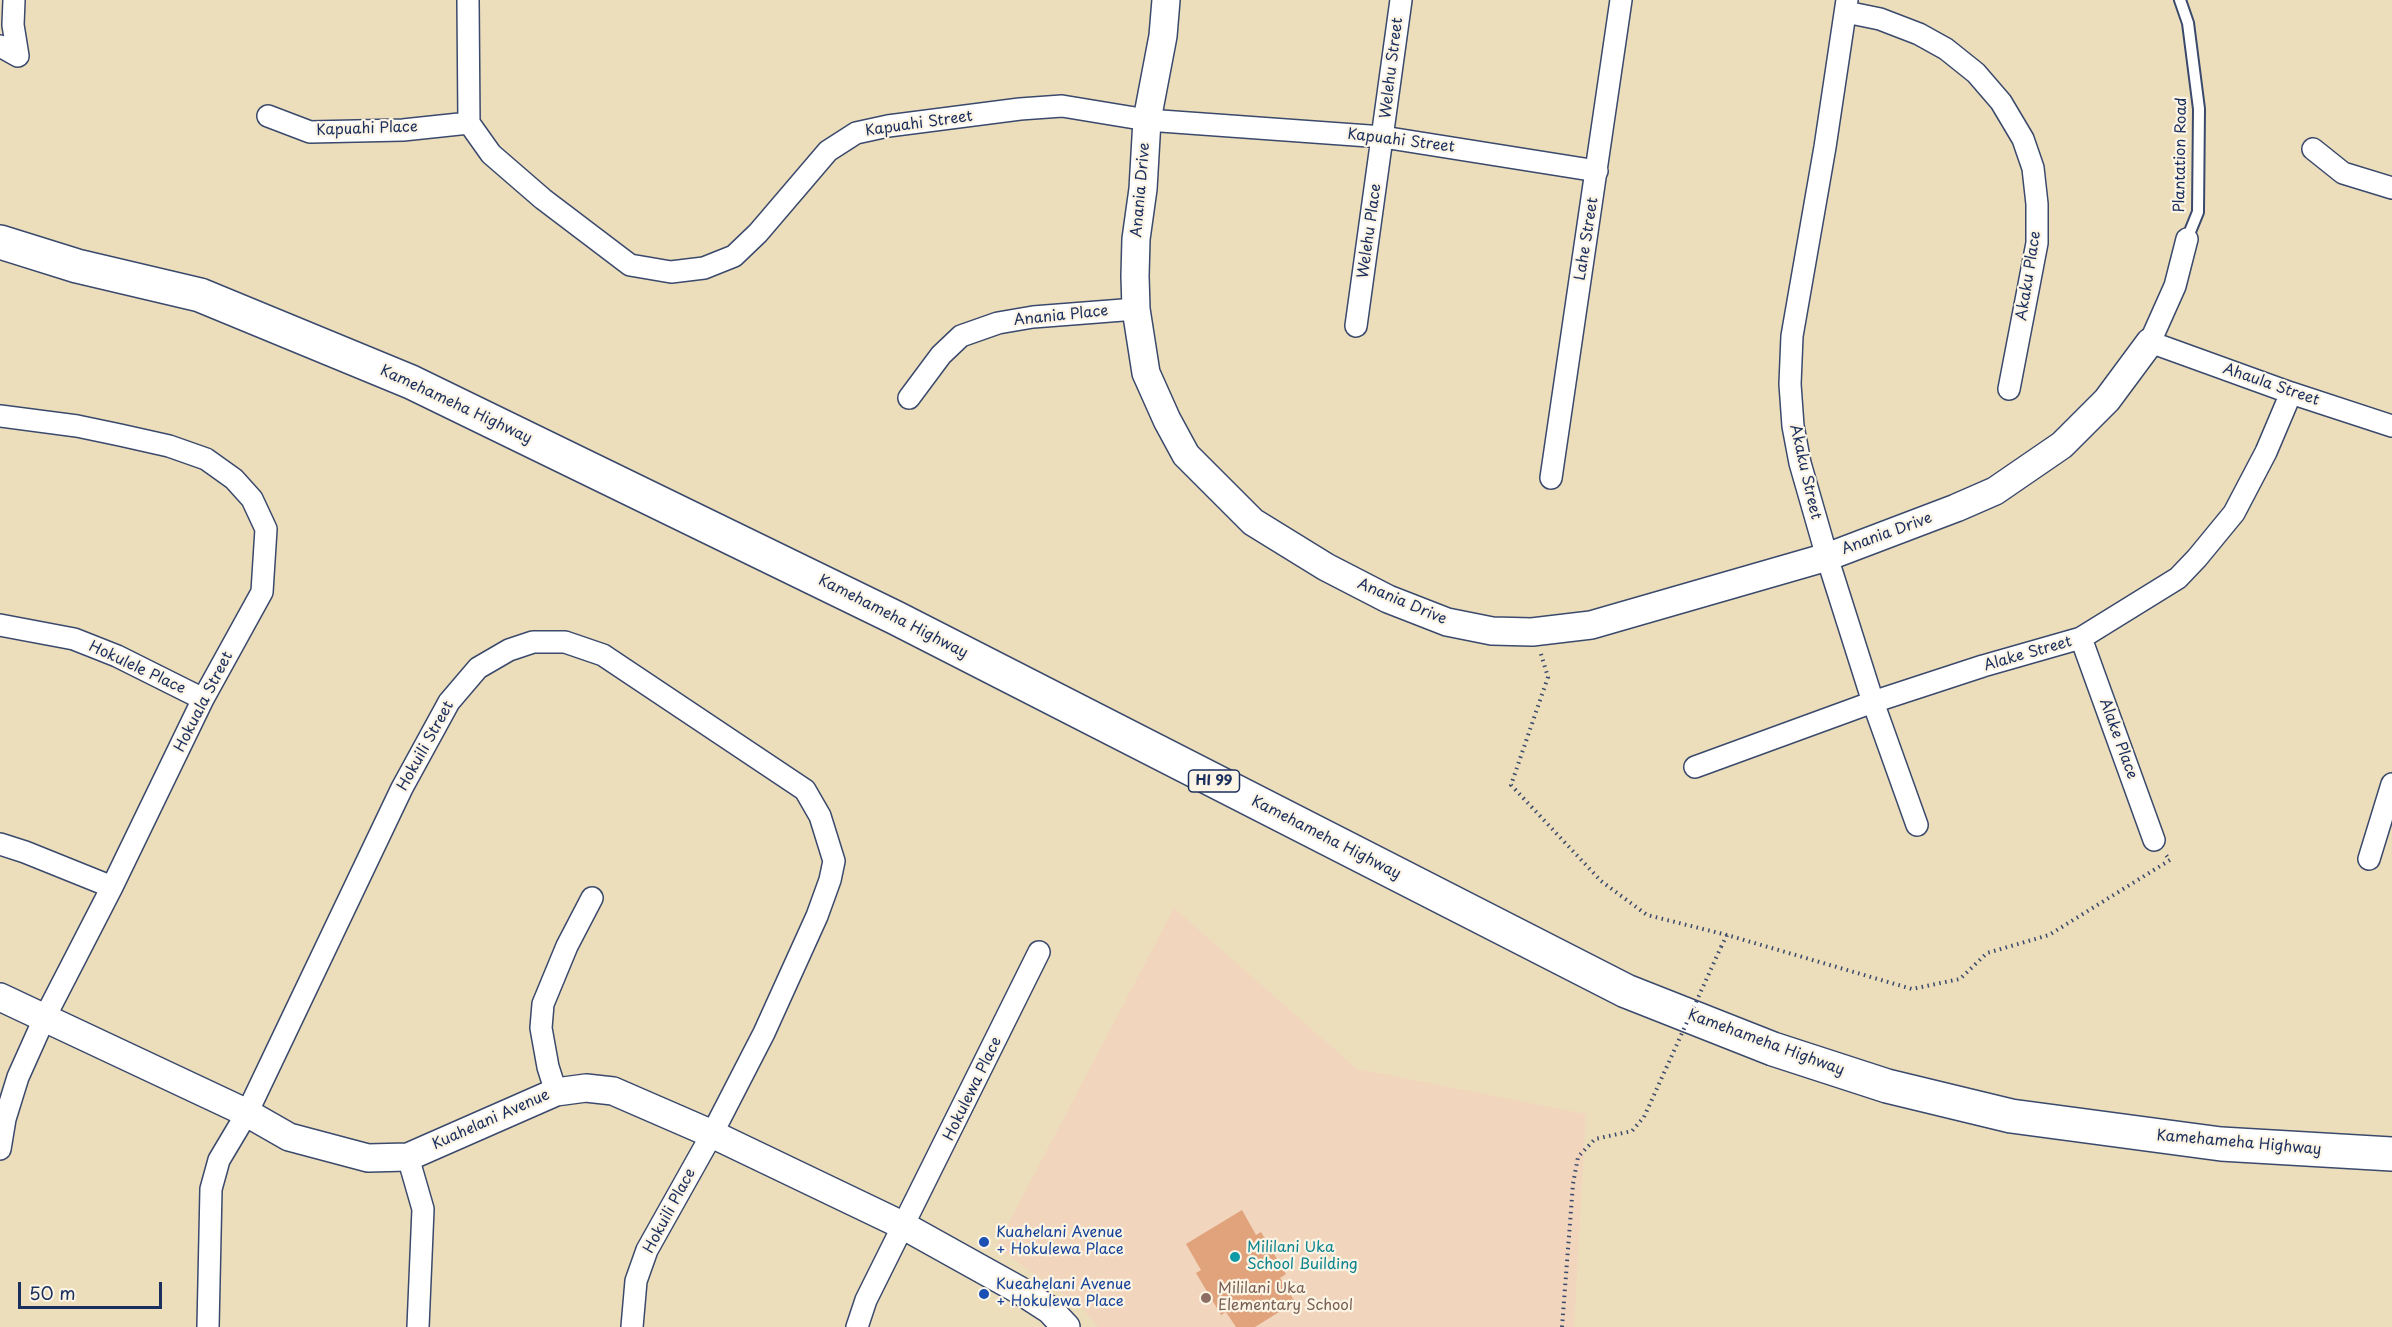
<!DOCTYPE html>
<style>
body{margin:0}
#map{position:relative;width:2392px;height:1327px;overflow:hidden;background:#ecdebb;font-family:"Playpen Sans",sans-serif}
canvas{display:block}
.scale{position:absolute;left:18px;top:1282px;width:144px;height:27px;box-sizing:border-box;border:3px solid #1b2f5e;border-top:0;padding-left:8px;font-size:18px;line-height:21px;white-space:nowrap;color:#1b2f5e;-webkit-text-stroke:4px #fcf5e5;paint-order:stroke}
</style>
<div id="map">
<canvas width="2392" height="1327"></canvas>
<div class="scale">50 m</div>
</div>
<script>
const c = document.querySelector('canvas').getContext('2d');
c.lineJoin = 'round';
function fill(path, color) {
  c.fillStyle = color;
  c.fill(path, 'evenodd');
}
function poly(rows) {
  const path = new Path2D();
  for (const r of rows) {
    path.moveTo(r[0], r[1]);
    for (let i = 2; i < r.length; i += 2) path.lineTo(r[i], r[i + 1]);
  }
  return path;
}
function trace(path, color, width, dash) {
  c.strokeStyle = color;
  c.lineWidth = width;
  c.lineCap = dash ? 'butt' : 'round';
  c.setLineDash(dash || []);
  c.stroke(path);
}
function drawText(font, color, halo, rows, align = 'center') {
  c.font = font + ' "Playpen Sans",sans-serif';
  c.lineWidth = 4.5;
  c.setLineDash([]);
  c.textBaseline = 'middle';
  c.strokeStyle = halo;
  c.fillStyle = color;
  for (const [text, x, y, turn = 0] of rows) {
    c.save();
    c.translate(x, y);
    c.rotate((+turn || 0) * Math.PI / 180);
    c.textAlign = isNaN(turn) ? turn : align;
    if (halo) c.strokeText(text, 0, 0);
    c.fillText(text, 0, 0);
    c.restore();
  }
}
fill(poly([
 [1174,908,1357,1069,1586,1114,1574,1327,1098,1327,1080,1306,996,1247]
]), '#f1d5bd');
fill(poly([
 [1242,1210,1256,1235,1261,1232,1286,1274,1280,1278,1295,1302,1255,1327,1236,1327,1226,1312,1221,1315,1196,1273,1201,1270,1186,1244]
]), '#e0a37c');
const service = poly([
 [2180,0,2188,23,2199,109,2198,212,2187,239]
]);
const minor = poly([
 [468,0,469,123,491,154,543,199,630,265,671,272,704,268,734,256,758,233,828,151,856,133,888,126,1020,109,1062,106,1147,120,1383,137,1597,171],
 [1847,0,1825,147,1792,336,1790,384,1793,426,1800,463,1827,557,1873,702,1917,825],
 [1846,12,1880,19,1919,34,1946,49,1976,73,2001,102,2023,139,2033,168,2037,204,2037,243,2009,389],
 [0,46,18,56,13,25,14,0],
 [268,116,310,132,403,130,469,123],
 [2313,149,2343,173,2392,188],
 [2187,239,2175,286,2150,342,2291,393,2392,426],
 [1356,326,1401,0],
 [909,398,941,355,961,336,998,323,1033,317,1136,309],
 [0,416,77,426,120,435,169,446,206,459,234,479,252,499,266,529,262,592,203,699,112,887,44,1019,18,1077,5,1119,0,1149],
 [1551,478,1621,0],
 [0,625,74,639,117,656,203,699],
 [2081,638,2154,840],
 [1695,767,1873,702,1983,666,2081,638,2178,578,2197,558,2234,513,2266,452,2291,393],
 [0,844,25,852,112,887],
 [2369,859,2392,784],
 [556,1092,548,1067,541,1028,543,1004,567,946,592,898],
 [408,1157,423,1209,418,1327],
 [208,1327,211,1189,219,1160,247,1113,402,788,449,702,478,668,509,650,533,642,565,642,603,655,805,790,820,816,834,861,830,880,817,916,764,1033,712,1134,647,1250,636,1281,632,1327],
 [857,1327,866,1300,1039,952]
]);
const tertiary = poly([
 [1166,0,1163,36,1147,120,1143,189,1136,239,1135,276,1136,309,1146,373,1167,420,1186,455,1253,522,1326,567,1388,599,1447,622,1492,631,1532,632,1591,625,1827,557,1956,508,1995,491,2062,445,2107,400,2150,342],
 [0,997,247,1113,289,1137,368,1158,408,1157,556,1092,586,1088,613,1091,712,1134,904,1226,1019,1290,1050,1310,1066,1327]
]);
const primary = poly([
 [0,242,77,266,200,295,411,382,896,618,1626,991,1773,1049,1887,1086,2011,1116,2221,1144,2392,1154]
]);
trace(service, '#3a496c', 14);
trace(minor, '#3a496c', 24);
trace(tertiary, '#3a496c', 30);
trace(primary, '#3a496c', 36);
trace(poly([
 [1541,654,1548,677,1511,785,1601,881,1647,915,1727,935,1912,989,1960,979,1987,953,2049,935,2170,860,2166,855],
 [1721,947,1727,935],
 [1562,1327,1573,1184,1578,1157,1595,1139,1632,1131,1644,1117]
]), '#3a496c', 4, [1.5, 4.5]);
trace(service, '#fff', 10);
trace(minor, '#fff', 21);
trace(tertiary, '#fff', 27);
trace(primary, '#fff', 33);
trace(poly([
 [1644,1117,1721,947]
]), '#3a496c', 4, [1.5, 4.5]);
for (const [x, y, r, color] of [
 [984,1242,6,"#1a4fb4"],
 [1235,1257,6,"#0f9aa8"],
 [984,1294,6,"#1a4fb4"],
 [1206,1298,6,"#8d6e63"]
]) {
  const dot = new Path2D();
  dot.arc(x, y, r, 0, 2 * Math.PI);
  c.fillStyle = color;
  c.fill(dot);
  trace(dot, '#fcf5e5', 2);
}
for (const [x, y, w] of [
 [1214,781,51]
]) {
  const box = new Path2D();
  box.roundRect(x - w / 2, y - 11, w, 22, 4.5);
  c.fillStyle = '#fcf5e5';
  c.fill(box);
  trace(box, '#1b2f5e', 1.5);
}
drawText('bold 14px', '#1b2f5e', null, [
 ["HI 99",1214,781]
]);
drawText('15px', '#1b2f5e', '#fcf5e5', [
 ["Welehu Street",1392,68,-83],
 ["Kapuahi Street",919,124,-8],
 ["Kapuahi Place",367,129,-2],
 ["Kapuahi Street",1401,141,7],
 ["Plantation Road",2181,155,-89],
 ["Anania Drive",1141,190,-85],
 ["Welehu Place",1370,231,-82],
 ["Lahe Street",1587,239,-81],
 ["Akaku Place",2029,276,-81],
 ["Anania Place",1061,316,-6],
 ["Ahaula Street",2271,385,19],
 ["Kamehameha Highway",456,405,25],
 ["Akaku Street",1805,472,77],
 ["Anania Drive",1887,534,-20],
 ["Anania Drive",1402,602,23],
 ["Kamehameha Highway",893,617,27],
 ["Alake Street",2028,654,-16],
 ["Hokulele Place",137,668,25],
 ["Hokuala Street",204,702,-63],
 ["Alake Place",2118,739,70],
 ["Hokuili Street",426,746,-61],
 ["Kamehameha Highway",1326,838,27],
 ["Kamehameha Highway",1766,1043,20],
 ["Hokulewa Place",973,1089,-64],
 ["Kuahelani Avenue",491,1120,-24],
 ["Kamehameha Highway",2239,1143,5],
 ["Hokuili Place",670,1211,-62]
]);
drawText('15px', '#164399', '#fcf5e5', [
 ["Kuahelani Avenue",996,1233],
 ["+ Hokulewa Place",996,1250],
 ["Kueahelani Avenue",996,1285],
 ["+ Hokulewa Place",996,1302]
], 'left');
drawText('15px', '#0d838f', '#fcf5e5', [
 ["Mililani Uka",1247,1248],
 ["School Building",1247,1265]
], 'left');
drawText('15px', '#785e54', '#fcf5e5', [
 ["Mililani Uka",1218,1289],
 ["Elementary School",1218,1306]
], 'left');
</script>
